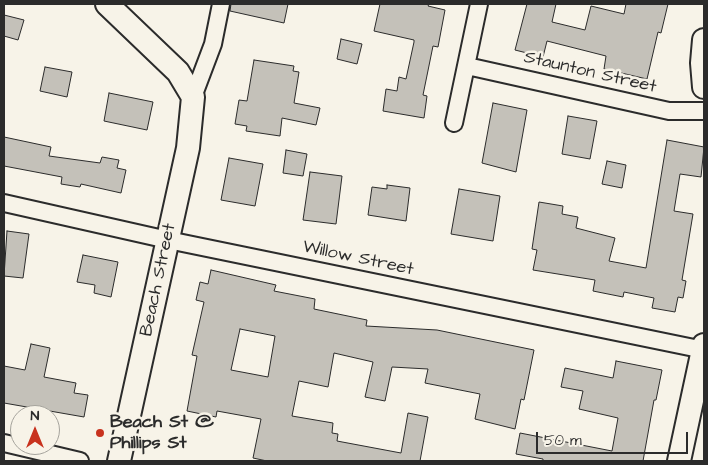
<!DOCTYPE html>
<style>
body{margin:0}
#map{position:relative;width:708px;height:465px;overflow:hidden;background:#f7f3e8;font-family:"Architects Daughter",sans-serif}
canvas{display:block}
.frame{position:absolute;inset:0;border:5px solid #2b2b2b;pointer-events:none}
.north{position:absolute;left:10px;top:405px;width:50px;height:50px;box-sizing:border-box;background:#f7f3e8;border:1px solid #a5a39c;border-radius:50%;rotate:0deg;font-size:14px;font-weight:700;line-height:20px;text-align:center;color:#2b2b2b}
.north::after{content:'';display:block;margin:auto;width:18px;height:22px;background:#c8321e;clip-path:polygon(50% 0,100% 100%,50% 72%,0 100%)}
.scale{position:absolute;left:536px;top:432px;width:152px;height:22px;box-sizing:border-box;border:2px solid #2b2b2b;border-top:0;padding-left:6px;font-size:15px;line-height:18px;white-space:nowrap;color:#2b2b2b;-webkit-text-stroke:4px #f7f3e8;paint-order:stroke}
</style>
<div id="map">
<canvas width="708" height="465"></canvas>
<div class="frame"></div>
<div class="north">N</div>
<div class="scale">50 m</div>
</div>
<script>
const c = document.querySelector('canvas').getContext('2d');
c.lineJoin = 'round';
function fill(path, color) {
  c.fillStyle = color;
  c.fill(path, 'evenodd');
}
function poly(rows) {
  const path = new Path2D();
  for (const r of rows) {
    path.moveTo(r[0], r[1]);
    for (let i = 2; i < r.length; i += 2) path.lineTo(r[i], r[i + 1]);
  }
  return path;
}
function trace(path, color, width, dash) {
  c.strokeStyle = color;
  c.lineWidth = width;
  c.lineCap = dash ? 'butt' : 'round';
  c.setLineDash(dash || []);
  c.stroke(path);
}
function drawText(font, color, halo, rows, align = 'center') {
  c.font = font + ' "Architects Daughter",sans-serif';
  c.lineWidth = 5;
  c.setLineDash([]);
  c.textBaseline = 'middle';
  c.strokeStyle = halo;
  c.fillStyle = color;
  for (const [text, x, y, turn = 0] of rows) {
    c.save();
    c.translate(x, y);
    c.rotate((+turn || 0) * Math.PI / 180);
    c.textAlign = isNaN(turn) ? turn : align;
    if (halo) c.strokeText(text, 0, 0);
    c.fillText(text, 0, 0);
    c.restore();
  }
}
const building = poly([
 [231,4,288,4,284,23,230,11,231,4],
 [380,4,429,4,428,6,445,10,438,47,433,46,423,95,427,96,424,118,383,111,386,89,397,91,399,77,406,79,414,42,414,40,374,31,380,4],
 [527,4,556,4,552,22,585,30,591,6,624,14,626,4,668,4,661,33,658,32,647,79,604,69,606,56,547,41,543,57,515,50,527,4],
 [4,15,24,20,18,40,4,36,4,15],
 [341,39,362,44,357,64,337,59,341,39],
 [254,60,294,66,293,71,299,72,294,103,320,108,316,125,282,118,280,136,246,131,247,126,235,124,239,100,247,101,254,60],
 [45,67,72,72,67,97,40,91,45,67],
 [109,93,153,102,147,130,104,121,109,93],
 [493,103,527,110,516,172,482,163,493,103],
 [568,116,597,121,590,159,562,154,568,116],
 [4,137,51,147,49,156,100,163,102,157,119,160,117,168,126,170,121,193,81,184,80,187,61,184,62,177,4,166,4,137],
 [667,140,704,147,701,177,680,174,674,211,693,214,682,280,686,281,683,298,678,297,675,312,652,308,654,298,624,292,623,297,593,291,595,280,533,270,537,250,532,249,539,202,563,206,562,214,578,217,576,228,615,238,609,261,646,268,667,140],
 [286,150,307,154,303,176,283,173,286,150],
 [229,158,263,164,255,206,221,200,229,158],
 [607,161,626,165,622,188,602,184,607,161],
 [310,172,342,176,336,224,303,220,310,172],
 [387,185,410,188,406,221,368,215,372,187,387,189,387,185],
 [459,189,500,196,493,241,451,234,459,189],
 [7,231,29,234,23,278,4,276,7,231],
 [83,255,118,262,111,297,94,293,95,285,77,282,83,255],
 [211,270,276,285,274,291,315,299,314,309,367,320,366,326,437,330,534,350,524,400,521,399,515,429,475,419,480,394,425,383,428,369,392,367,385,401,365,397,373,362,334,353,328,387,299,381,292,416,333,423,332,433,338,434,337,441,401,453,408,413,428,417,420,461,267,461,253,458,261,419,217,411,216,417,187,411,197,356,192,355,204,302,196,300,200,282,208,284,211,270],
 [240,329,275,336,268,377,231,370,240,329],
 [31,344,50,348,44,377,76,383,74,393,88,395,84,417,4,403,4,366,25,370,31,344],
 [616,361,662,370,656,400,654,400,643,461,543,461,543,459,516,454,520,433,612,451,618,418,579,409,583,391,561,387,565,368,613,378,616,361]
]);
fill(building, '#c4c1b9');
trace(building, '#2b2b2b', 1);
const street = poly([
 [467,66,669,111,704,111],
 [193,97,213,44,221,4],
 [454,123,479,4],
 [4,203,168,240,704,350],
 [4,443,80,461]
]);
const secondary = poly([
 [107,4,178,72,193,97,188,148,119,461],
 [704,40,702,63,704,87],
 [679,461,704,345]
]);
trace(street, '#2b2b2b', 20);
trace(secondary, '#2b2b2b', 26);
trace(street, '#f7f3e8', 16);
trace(secondary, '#f7f3e8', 22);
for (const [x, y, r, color] of [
 [100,433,5,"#c8321e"]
]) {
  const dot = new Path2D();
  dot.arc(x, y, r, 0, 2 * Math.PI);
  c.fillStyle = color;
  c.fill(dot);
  trace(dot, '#f7f3e8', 2);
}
drawText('18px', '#2b2b2b', '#f7f3e8', [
 ["Staunton Street",590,73,13],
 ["Willow Street",358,259,12],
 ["Beach Street",159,280,-78]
]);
drawText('bold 18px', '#2b2b2b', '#f7f3e8', [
 ["Beach St @",110,423],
 ["Phillips St",110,444]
], 'left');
</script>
